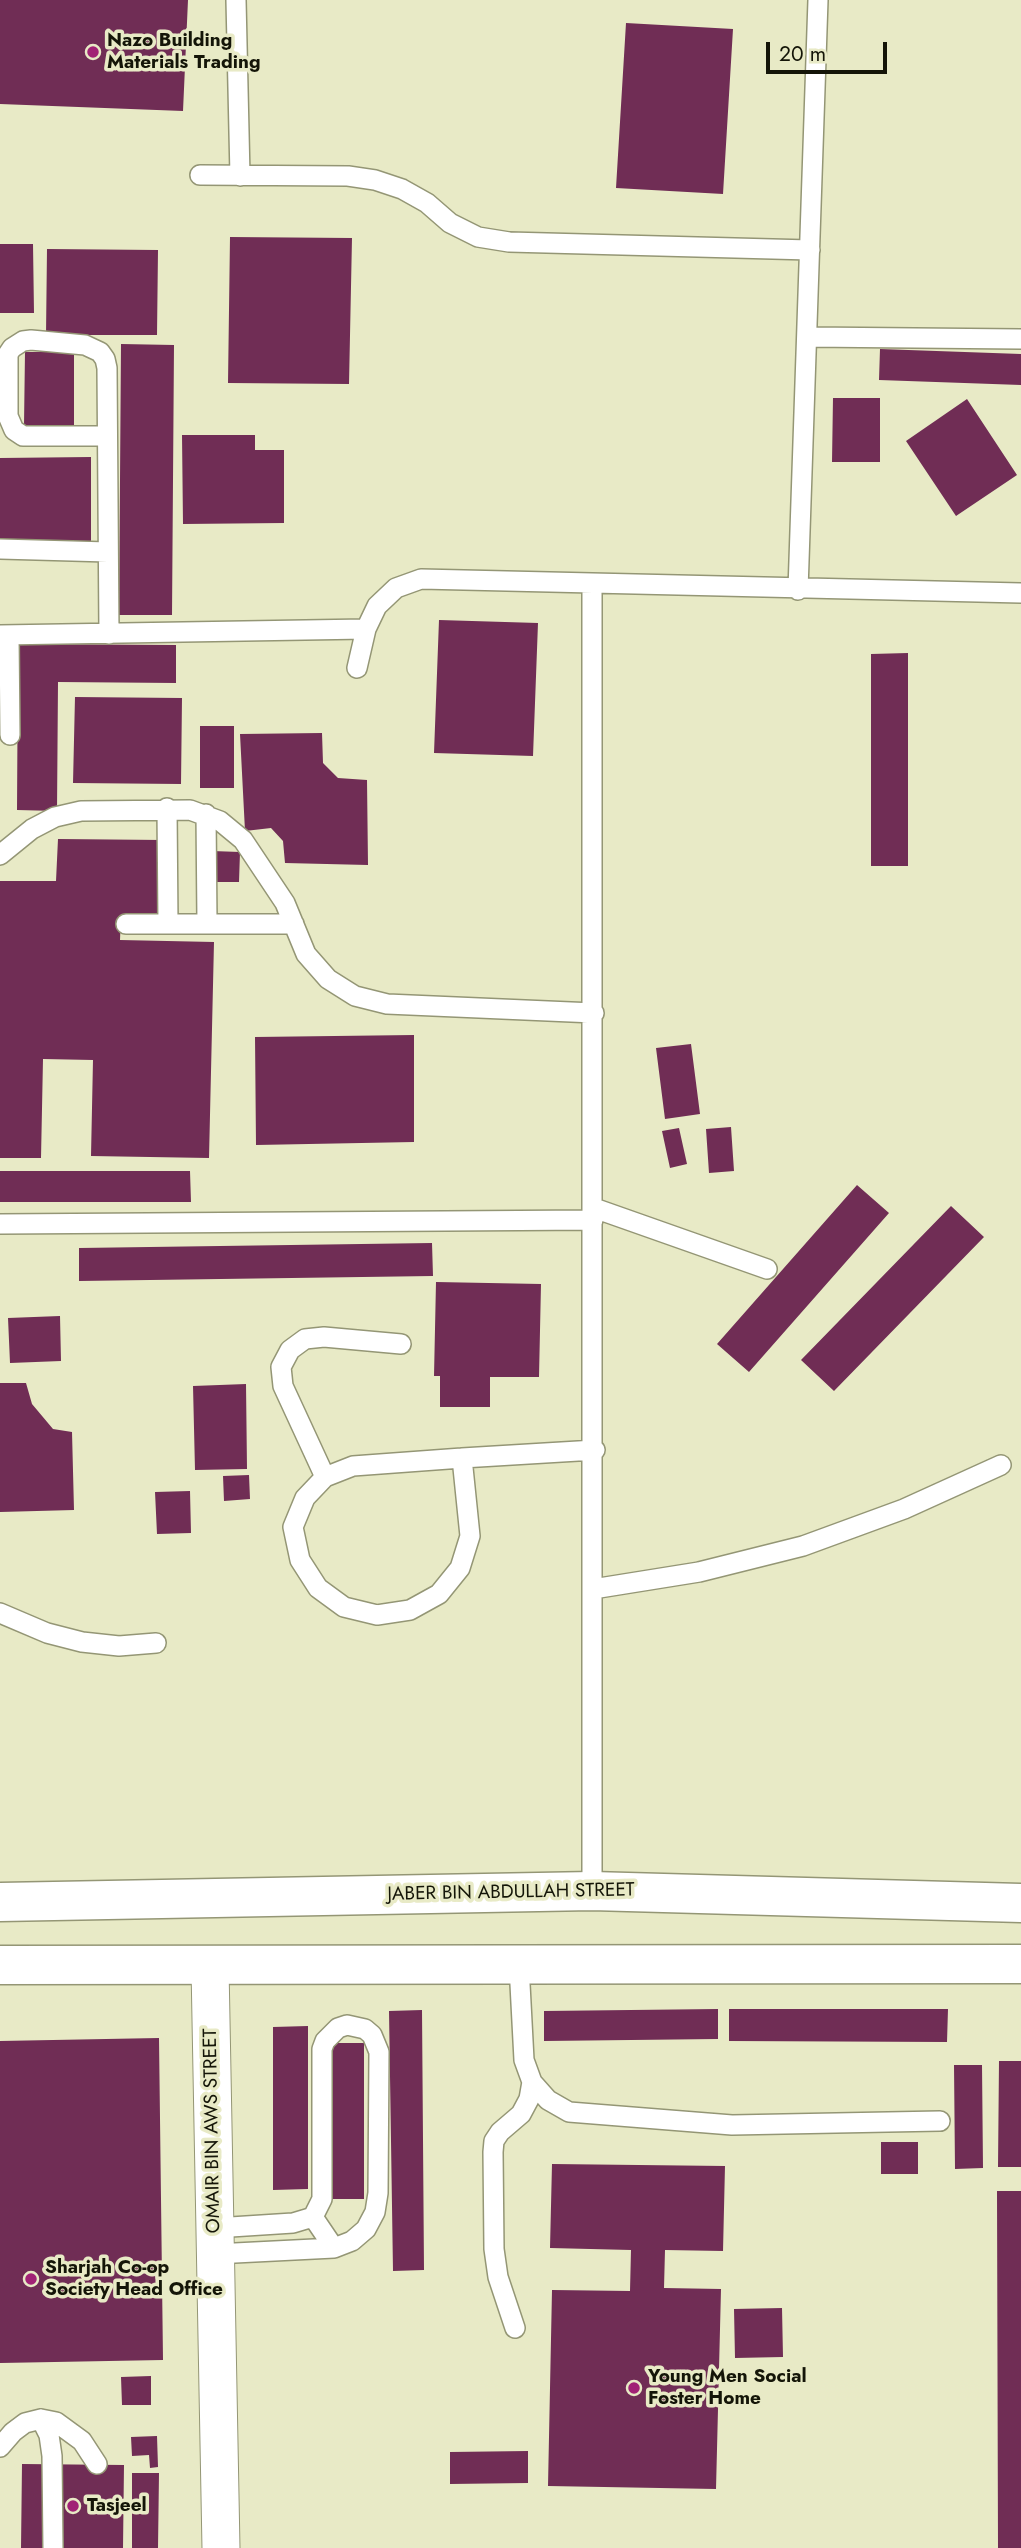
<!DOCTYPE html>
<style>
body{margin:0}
#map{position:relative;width:1021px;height:2548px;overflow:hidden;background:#e8eac6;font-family:Jost,sans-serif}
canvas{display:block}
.scale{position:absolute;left:766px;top:42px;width:121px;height:32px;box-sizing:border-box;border:4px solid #141508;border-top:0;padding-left:9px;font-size:21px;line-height:24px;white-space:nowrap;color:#141508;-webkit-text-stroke:5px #e8eac6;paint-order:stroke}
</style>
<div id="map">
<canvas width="1021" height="2548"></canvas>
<div class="scale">20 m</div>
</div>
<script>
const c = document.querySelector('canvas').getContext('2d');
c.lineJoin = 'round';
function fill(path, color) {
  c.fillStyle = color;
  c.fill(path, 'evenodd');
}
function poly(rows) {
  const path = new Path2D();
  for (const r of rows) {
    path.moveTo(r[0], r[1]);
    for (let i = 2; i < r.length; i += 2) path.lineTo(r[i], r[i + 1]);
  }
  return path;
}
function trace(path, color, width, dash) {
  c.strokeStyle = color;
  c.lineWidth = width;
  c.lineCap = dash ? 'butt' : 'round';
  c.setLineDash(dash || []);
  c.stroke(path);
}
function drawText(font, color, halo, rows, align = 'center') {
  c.font = font + ' Jost,sans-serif';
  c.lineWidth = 7;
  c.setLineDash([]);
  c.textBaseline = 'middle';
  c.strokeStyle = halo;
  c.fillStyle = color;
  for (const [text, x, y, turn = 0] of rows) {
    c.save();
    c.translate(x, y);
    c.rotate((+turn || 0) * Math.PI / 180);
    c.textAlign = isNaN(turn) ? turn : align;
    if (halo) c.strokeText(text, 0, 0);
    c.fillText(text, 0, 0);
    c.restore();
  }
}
fill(poly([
 [0,0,188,0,183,111,0,104],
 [626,23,733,29,723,194,616,188],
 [230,237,352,238,349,384,228,383],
 [0,244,33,244,34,313,0,313],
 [47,249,158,250,157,335,46,335],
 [121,344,174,345,172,615,119,615],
 [880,349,1021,354,1021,385,879,380],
 [25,352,74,352,74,425,24,425],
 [833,398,880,398,880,462,832,462],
 [967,399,1017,475,956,516,906,441],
 [182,435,255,435,255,450,284,450,284,523,183,524],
 [91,457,91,544,0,545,0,458],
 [439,620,538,623,533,756,434,753],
 [18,644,176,645,176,683,58,682,57,811,17,810],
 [908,653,908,866,871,866,871,654],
 [75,697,182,698,181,784,73,783],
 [200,726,234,726,234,788,200,788],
 [322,733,323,763,338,778,367,780,368,865,285,863,283,841,271,828,245,831,240,734],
 [58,839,163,840,161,917,121,916,120,940,214,942,209,1158,91,1156,93,1060,43,1059,41,1158,0,1158,0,881,56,881],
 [212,851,240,852,239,882,211,882],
 [414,1035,414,1142,256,1145,255,1037],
 [691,1044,700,1114,665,1119,656,1048],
 [731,1127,734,1171,709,1173,706,1129],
 [679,1128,687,1164,670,1168,662,1131],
 [0,1171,190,1171,191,1202,0,1202],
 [857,1185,889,1213,749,1372,717,1344],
 [951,1206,984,1237,834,1391,801,1360],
 [432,1243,433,1276,79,1281,79,1248],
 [436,1282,541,1284,539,1377,490,1377,490,1407,440,1407,440,1376,434,1376],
 [60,1316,61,1361,10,1363,8,1318],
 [0,1383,26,1383,32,1404,53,1429,72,1432,74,1510,0,1512],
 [246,1384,247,1469,195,1470,193,1386],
 [249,1475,250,1499,224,1501,223,1476],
 [190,1491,191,1533,157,1534,155,1492],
 [718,2009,718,2039,544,2041,544,2011],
 [729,2009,948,2009,947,2042,729,2041],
 [422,2010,424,2270,393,2271,389,2011],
 [308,2026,308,2189,273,2190,273,2027],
 [159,2038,163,2360,0,2363,0,2041],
 [333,2043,364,2043,364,2199,332,2199],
 [999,2061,1021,2061,1021,2167,998,2167],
 [954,2065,982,2065,983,2168,955,2169],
 [881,2142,918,2142,918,2174,881,2174],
 [552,2164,725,2166,723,2251,665,2250,664,2288,721,2289,716,2489,548,2486,552,2290,630,2291,631,2250,550,2248],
 [997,2191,1021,2191,1021,2548,998,2548],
 [782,2308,783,2357,735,2358,734,2309],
 [151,2376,151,2405,122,2405,121,2377],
 [157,2436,158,2467,150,2468,149,2455,132,2456,131,2437],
 [528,2451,528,2483,450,2484,450,2452],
 [22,2464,124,2465,123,2548,21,2548],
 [132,2473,159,2473,158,2548,132,2548]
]), '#702d55');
const service = poly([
 [236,0,240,176],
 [200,175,348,176,375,180,402,189,427,203,450,223,478,237,509,242,810,250],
 [808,337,1021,339],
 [107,436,23,436,14,430,8,416,8,354,12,348,23,341,31,340,85,345,100,352,105,359,107,368,109,634],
 [0,549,108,552],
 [798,590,818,0],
 [0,635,366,629],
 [9,635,10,735],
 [357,668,366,629,377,606,396,588,421,579,1021,593],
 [167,808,168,924],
 [206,814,207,923],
 [0,855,32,829,55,817,81,811,190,810,220,821,243,840,285,903,306,954,328,979,355,996,387,1004,594,1013],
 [126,924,294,924],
 [594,1208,767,1269],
 [0,1224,593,1220],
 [462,1458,470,1536,460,1568,439,1594,410,1610,377,1615,344,1607,318,1588,300,1560,293,1527,305,1498,325,1477,353,1466,462,1458,595,1450],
 [325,1477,283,1386,281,1367,290,1350,305,1339,324,1337,401,1344],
 [593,1589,699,1572,803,1546,904,1509,1001,1465],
 [0,1613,47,1633,82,1642,119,1646,156,1643],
 [592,1891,592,584],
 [519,1965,524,2060,532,2082,548,2100,569,2112,732,2125,940,2121],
 [313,2217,334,2248],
 [215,2228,293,2223,313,2217,322,2199,322,2049,325,2041,338,2028,347,2025,365,2029,372,2035,379,2052,378,2193,375,2212,366,2229,352,2241,334,2248,215,2254],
 [515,2328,498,2277,494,2249,493,2152,494,2141,500,2132,521,2114,529,2099,532,2082],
 [41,2419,49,2435,52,2456,53,2548],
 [0,2447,13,2432,25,2423,41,2419,56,2422,82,2441,97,2464]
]);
const minor = poly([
 [210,1967,221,2548]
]);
const tertiary = poly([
 [0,1902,592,1891,1021,1903],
 [0,1965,1021,1964]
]);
trace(service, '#949675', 22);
trace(minor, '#949675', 39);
trace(tertiary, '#949675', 41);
trace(service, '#fff', 19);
trace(minor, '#fff', 37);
trace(tertiary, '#fff', 38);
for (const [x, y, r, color] of [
 [93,52,7,"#a12275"],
 [31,2279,7,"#a12275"],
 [634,2388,7,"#a12275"],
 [73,2506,7,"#a12275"]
]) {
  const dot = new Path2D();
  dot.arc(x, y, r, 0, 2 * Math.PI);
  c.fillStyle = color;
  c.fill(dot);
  trace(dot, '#e8eac6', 2.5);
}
drawText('bold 19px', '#141508', '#e8eac6', [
 ["Nazo Building",107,41],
 ["Materials Trading",107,63],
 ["Sharjah Co-op",45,2268],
 ["Society Head Office",45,2290],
 ["Young Men Social",648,2377],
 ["Foster Home",648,2399],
 ["Tasjeel",87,2506]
], 'left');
drawText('19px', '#141508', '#e8eac6', [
 ["JABER BIN ABDULLAH STREET",511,1893,-1],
 ["OMAIR BIN AWS STREET",213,2131,-91]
]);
</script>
